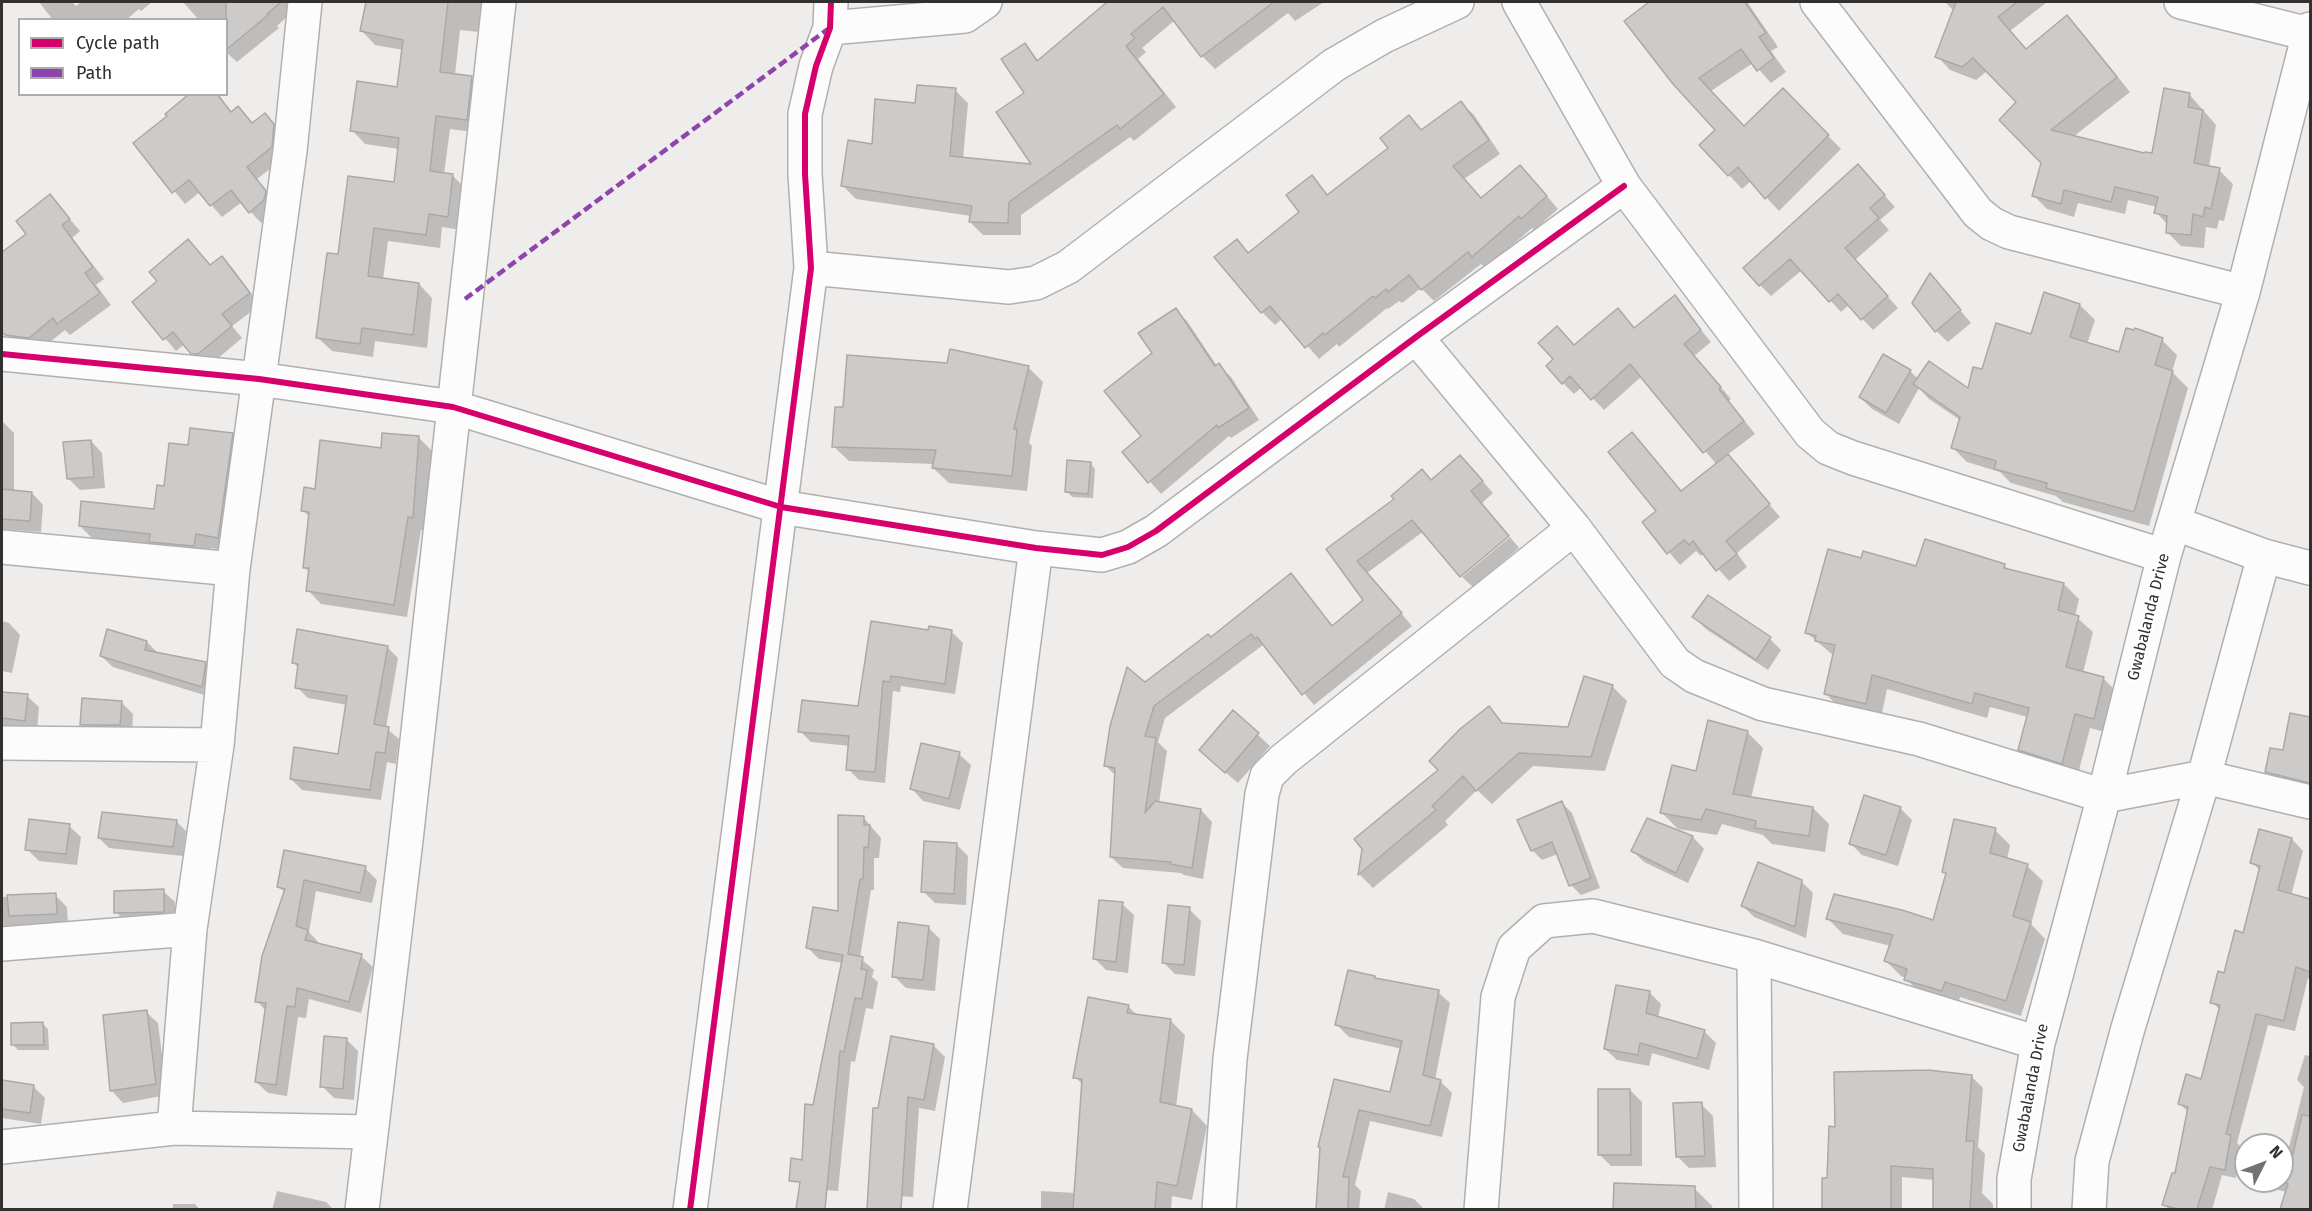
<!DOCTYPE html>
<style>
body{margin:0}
#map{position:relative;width:2312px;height:1211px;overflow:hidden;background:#efedeb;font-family:"Fira Sans",sans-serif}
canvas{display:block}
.frame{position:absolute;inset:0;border:3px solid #32312f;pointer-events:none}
.legend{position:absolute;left:18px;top:18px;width:210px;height:78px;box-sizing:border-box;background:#fff;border:2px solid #adadac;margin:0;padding:8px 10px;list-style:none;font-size:18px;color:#32312f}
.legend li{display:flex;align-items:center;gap:12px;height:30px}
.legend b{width:30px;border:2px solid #adadac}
.north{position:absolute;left:2234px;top:1133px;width:60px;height:60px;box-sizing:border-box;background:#fff;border:2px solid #adadac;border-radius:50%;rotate:48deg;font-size:16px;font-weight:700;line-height:24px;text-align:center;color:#32312f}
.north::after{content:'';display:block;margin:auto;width:21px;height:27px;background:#747371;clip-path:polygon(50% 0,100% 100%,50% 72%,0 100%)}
</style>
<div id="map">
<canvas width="2312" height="1211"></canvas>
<div class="frame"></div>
<ul class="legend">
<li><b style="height:8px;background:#d6006c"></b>Cycle path</li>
<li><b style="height:8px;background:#8e44ad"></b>Path</li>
</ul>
<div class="north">N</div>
</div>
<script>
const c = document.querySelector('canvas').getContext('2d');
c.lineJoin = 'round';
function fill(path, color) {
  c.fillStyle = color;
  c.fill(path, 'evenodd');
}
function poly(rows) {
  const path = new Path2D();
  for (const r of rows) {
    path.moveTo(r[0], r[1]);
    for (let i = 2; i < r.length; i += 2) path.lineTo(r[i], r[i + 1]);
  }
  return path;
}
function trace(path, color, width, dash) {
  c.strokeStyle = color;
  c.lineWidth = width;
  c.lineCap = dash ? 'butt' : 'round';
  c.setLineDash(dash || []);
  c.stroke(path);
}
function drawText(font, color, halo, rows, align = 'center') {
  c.font = font + ' "Fira Sans",sans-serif';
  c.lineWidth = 5;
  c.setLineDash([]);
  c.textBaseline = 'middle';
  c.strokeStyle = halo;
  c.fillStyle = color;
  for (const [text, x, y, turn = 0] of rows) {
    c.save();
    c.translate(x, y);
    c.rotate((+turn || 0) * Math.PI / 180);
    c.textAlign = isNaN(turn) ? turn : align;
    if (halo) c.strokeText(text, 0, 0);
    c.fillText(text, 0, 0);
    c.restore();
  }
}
fill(poly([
 [39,2,72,2,76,6,81,2,152,2,141,11,139,9,126,20,53,20],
 [183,2,297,2,300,5,277,26,279,28,237,62,226,52,226,20,199,20],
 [367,2,482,2,479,32,460,30,455,75,471,78,485,91,480,133,450,129,444,174,453,176,466,189,461,230,442,227,440,248,388,241,383,280,419,284,432,298,427,348,375,341,373,357,332,351,318,338,339,256,395,184,399,149,365,144,352,130,398,89,403,50,375,45,362,31],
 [1125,2,1324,2,1295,21,1288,13,1215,69,1202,56,1175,20,1142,48,1146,52,1138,59,1176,107,1134,141,1130,137,1021,215,1021,235,983,235,970,222,971,216,856,199,843,186,874,146,917,104,955,90,968,103,963,159,1034,166,1026,94,1025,45,1039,61,1112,13],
 [1652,2,1747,2,1778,47,1771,51,1786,72,1771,83,1753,63,1711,91,1744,127,1783,90,1841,149,1779,211,1751,181,1742,189,1729,175,1717,131,1626,22],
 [1945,2,2047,2,2010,31,2027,50,2067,17,2081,31,2130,92,2073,137,2146,155,2153,155,2189,94,2216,125,2209,167,2219,170,2233,184,2224,221,2219,220,2217,229,2206,227,2204,248,2181,246,2167,232,2168,225,2156,212,2157,207,2128,200,2125,214,2078,203,2074,217,2047,209,2034,196,2042,162,2018,102,1987,71,1976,80,1950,70,1937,56,1954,11],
 [192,94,218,94,232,113,238,108,254,124,265,115,277,127,283,159,257,179,277,204,276,212,261,223,242,202,222,217,200,192,185,204,135,143,169,116],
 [1461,103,1474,115,1500,154,1464,179,1482,199,1533,180,1558,209,1534,230,1532,228,1486,268,1481,264,1434,301,1421,288,1402,303,1399,301,1388,309,1387,308,1339,347,1337,344,1319,359,1283,318,1275,325,1262,312,1237,241,1249,253,1301,213,1312,177,1328,196,1390,149,1409,117,1422,131],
 [1869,178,1895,207,1880,220,1889,230,1855,260,1898,308,1873,330,1849,305,1841,312,1802,270,1771,296,1760,285],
 [50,196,80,231,72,238,104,279,96,285,111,305,70,335,65,330,41,349,18,347,2,329,11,321,2,308,2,297,6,294,2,287,2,254,28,234],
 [222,258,233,269,260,305,232,326,242,338,210,365,204,365,185,344,176,351,134,302,211,266],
 [1930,275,1971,323,1948,342,1936,331],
 [1674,297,1711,342,1694,356,1731,399,1729,401,1755,434,1727,455,1780,517,1737,553,1747,567,1729,581,1704,553,1701,556,1696,551,1680,565,1644,523,1658,511,1632,434,1682,492,1717,465,1642,376,1604,410,1582,387,1574,394,1563,383,1574,346,1618,310,1635,329],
 [2080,305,2095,320,2087,344,2120,354,2162,340,2177,355,2172,372,2188,388,2149,526,2063,502,2056,496,2011,483,2000,472,1967,462,1952,447,1960,420,1929,399,1919,388,1899,424,1872,409,1860,397,1910,371,1918,379,1969,390,1983,371],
 [1175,310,1187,321,1217,366,1219,365,1231,377,1259,420,1231,438,1229,436,1161,494,1124,452,1143,436],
 [948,365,1028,367,1043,382,1029,443,1032,446,1027,491,949,483,933,468,934,464,849,461,833,446,844,409],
 [2,421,14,433,14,492,32,493,43,505,41,532,2,529],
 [232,434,247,449,233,552,211,548,209,561,95,541,80,526,155,510,165,488,190,446],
 [419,438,432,451,426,531,421,530,407,617,321,604,308,590,310,573,304,567,310,517,303,511,316,490,382,449],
 [91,441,102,453,105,488,80,490,68,478],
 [1090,463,1095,469,1093,498,1072,497,1067,491],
 [1471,468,1493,493,1482,503,1508,535,1424,531,1367,573,1412,626,1314,705,1263,645,1165,718,1158,742,1167,751,1159,803,1201,810,1212,822,1203,879,1184,875,1181,873,1123,868,1111,857,1116,776,1106,766,1145,684,1211,638,1291,575,1333,627,1365,600,1328,550,1432,481],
 [1510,537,1519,548,1473,587,1462,577],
 [1862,559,1917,568,2004,565,2010,571,2064,584,2079,599,2075,616,2093,632,2083,673,2103,678,2118,693,2108,733,2090,728,2077,778,2034,764,2019,749,2028,717,1990,707,1987,718,1887,689,1881,718,1841,709,1826,694,1834,656,1807,633],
 [1694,617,1770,639,1781,650,1768,670,1706,629],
 [2,621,9,623,20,635,12,673,2,671],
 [872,622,930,631,951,631,963,643,955,694,901,686,900,692,893,691,885,783,859,780,848,769,850,746,811,742,800,731,859,707],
 [147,642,159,654,205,663,217,675,214,698,113,667,101,656],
 [387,647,398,658,386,728,399,739,396,764,387,762,381,800,302,790,291,779,340,756,347,705,308,698,297,687,299,669,294,663],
 [1612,686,1627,701,1605,771,1533,766,1492,804,1477,790,1445,821,1448,825,1373,888,1359,874,1364,849,1440,770,1488,708,1504,725,1569,728],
 [2,693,27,696,39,707,37,732,2,729],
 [121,702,133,714,132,737,93,736,82,724],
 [2310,707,2310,790,2278,783,2267,772,2284,752,2309,718],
 [1233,712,1270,746,1238,783,1212,761],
 [1747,732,1763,748,1751,798,1813,808,1829,824,1825,852,1772,844,1763,835,1722,824,1717,835,1678,829,1662,813,1697,772],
 [959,754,971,765,960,810,923,801,912,789],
 [1562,803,1572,813,1600,888,1581,895,1571,885,1558,854,1542,860,1532,850],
 [1900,808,1912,820,1898,866,1862,855,1851,844],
 [863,817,881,838,879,858,874,858,874,890,871,890,860,958,874,970,872,977,878,982,873,1009,866,1008,855,1062,851,1061,838,1191,814,1189,814,1106,843,963,819,959,808,948,839,913],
 [1647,820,1693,837,1704,849,1688,883,1644,862,1633,851],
 [176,821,186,831,183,856,109,848,99,838],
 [69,826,81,837,77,865,39,861,27,849],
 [1995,830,2010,845,2007,860,2027,866,2043,881,2031,924,2045,939,2021,1016,1960,997,1958,1006,1921,995,1906,978,1901,976,1886,961,1891,946,1843,934,1828,919,1934,922,1947,875,1944,871],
 [2292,839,2303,851,2291,896,2306,899,2310,904,2310,979,2308,978,2295,1031,2268,1025,2237,1143,2242,1148,2236,1178,2222,1175,2212,1210,2169,1210,2164,1204,2176,1175,2188,1112,2179,1103,2202,1081,2221,1011,2212,1002,2244,934,2260,871,2252,862],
 [956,844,968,856,966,905,935,903,923,891],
 [285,852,365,868,377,880,372,903,316,891,309,932,319,943,319,945,361,956,373,967,361,1013,309,999,306,1018,298,1017,287,1096,268,1093,256,1082,266,1011,257,1001,285,893,279,887],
 [1801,881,1813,893,1806,938,1754,917,1743,906],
 [163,891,175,902,176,923,128,924,116,912],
 [55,895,67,907,68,925,2,928,2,897],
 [1122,904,1134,915,1128,973,1106,970,1094,958],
 [1189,909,1201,921,1195,976,1175,974,1163,962],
 [928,927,940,939,935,991,906,988,894,976],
 [1375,977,1377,980,1438,992,1450,1003,1435,1080,1440,1081,1452,1093,1442,1137,1370,1121,1355,1185,1361,1191,1359,1210,1318,1210,1321,1148,1335,1081,1391,1094,1402,1049,1349,1037,1337,1025],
 [1649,992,1661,1004,1658,1018,1704,1031,1716,1043,1709,1070,1652,1053,1649,1066,1617,1060,1605,1049],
 [1128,1006,1138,1016,1170,1020,1185,1035,1176,1107,1192,1110,1207,1126,1192,1200,1172,1196,1171,1210,1041,1210,1041,1191,1076,1193,1083,1085,1075,1077],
 [146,1012,158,1023,167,1095,123,1103,112,1091,104,1016],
 [43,1024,48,1029,49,1050,18,1050,13,1045],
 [346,1039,358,1051,354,1100,334,1098,322,1086],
 [933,1045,945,1057,935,1111,919,1108,913,1197,882,1195,879,1110],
 [2305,1055,2310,1056,2310,1210,2282,1210,2287,1192,2278,1190,2269,1181,2282,1181,2282,1163,2285,1163,2304,1087,2297,1080],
 [1971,1076,1983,1088,1978,1147,1985,1154,1982,1193,1993,1204,1993,1210,1934,1210,1934,1180,1902,1177,1902,1210,1824,1210,1824,1180,1828,1180,1837,1128],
 [2,1082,33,1086,45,1098,41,1124,2,1118],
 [1630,1090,1642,1102,1642,1166,1611,1166,1599,1154],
 [1701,1104,1713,1116,1716,1167,1689,1168,1677,1156],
 [1615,1185,1694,1188,1712,1206,1713,1210,1614,1210],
 [277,1191,326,1202,334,1210,272,1210],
 [1388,1192,1414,1199,1425,1210,1384,1210],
 [173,1204,195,1204,200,1210,173,1210]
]), '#0003');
const building = poly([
 [226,2,281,2,267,14,268,15,226,50,226,2],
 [366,2,448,2,440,72,472,76,467,120,436,116,430,171,453,174,448,217,429,214,426,235,374,228,368,276,419,283,413,335,362,328,360,344,316,338,327,253,338,254,348,176,394,182,399,138,350,131,357,81,397,87,403,40,360,31,366,2],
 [1107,2,1274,2,1201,57,1163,7,1131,34,1135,38,1126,46,1164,94,1120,129,1117,125,1009,202,1008,223,969,222,972,206,841,186,848,140,872,144,875,99,915,103,917,85,956,88,950,156,1031,164,996,112,1024,93,1001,59,1025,43,1037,61,1107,2],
 [1649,2,1745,2,1766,33,1759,37,1774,58,1757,71,1741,49,1699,78,1744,126,1783,88,1829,135,1765,199,1738,167,1728,176,1699,145,1715,130,1673,84,1624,21,1649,2],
 [1956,2,2017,2,1998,17,2026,49,2067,15,2117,77,2051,130,2144,153,2145,152,2152,153,2164,88,2190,93,2188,107,2203,110,2194,163,2220,168,2211,209,2205,207,2203,217,2193,214,2191,235,2166,233,2167,216,2154,213,2158,197,2115,187,2111,202,2064,190,2061,204,2032,196,2041,163,1999,120,2016,102,1973,58,1962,67,1935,57,1956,2],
 [189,94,217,94,231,112,238,106,252,123,265,113,274,124,272,147,247,167,266,191,264,200,249,213,231,190,210,206,189,180,172,193,133,143,167,116,165,114,189,94],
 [1461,101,1489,140,1453,166,1481,198,1520,165,1547,196,1521,219,1519,216,1472,257,1468,252,1421,290,1409,275,1388,292,1386,289,1375,298,1373,296,1325,335,1323,333,1305,348,1270,306,1261,313,1214,257,1237,239,1248,253,1299,212,1286,195,1312,175,1327,195,1388,148,1380,138,1409,115,1421,130,1461,101],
 [1858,164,1885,195,1870,208,1879,218,1845,248,1888,296,1861,320,1838,294,1829,302,1790,259,1759,286,1743,268,1858,164],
 [50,194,70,219,62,225,93,267,85,273,100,293,57,324,53,318,29,338,5,335,2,332,2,252,26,234,16,221,50,194],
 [188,239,210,265,222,256,250,293,222,314,232,326,198,354,191,354,173,332,163,340,132,302,157,281,149,272,188,239],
 [1930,273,1961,310,1935,332,1912,303,1930,273],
 [2044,292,2080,304,2070,337,2119,352,2126,328,2134,330,2135,328,2163,338,2155,365,2173,371,2134,512,2046,488,2047,483,1994,469,1996,461,1951,448,1960,417,1913,384,1929,361,1968,388,1973,367,1982,369,1996,323,2031,334,2044,292],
 [1675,295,1701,330,1684,344,1721,387,1719,389,1744,421,1703,453,1630,364,1591,400,1570,376,1562,384,1546,366,1553,359,1538,343,1557,326,1574,345,1618,308,1634,328,1675,295],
 [1176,308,1215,366,1219,363,1249,408,1218,428,1217,425,1148,483,1122,452,1141,436,1104,391,1152,353,1138,333,1176,308],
 [950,349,1029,366,1014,429,1017,429,1012,476,932,468,936,450,832,447,835,407,843,407,847,355,947,363,950,349],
 [1883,354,1911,370,1886,413,1859,397,1883,354],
 [190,428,233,433,218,538,196,534,194,546,149,542,150,534,79,526,81,501,154,509,157,485,164,486,169,443,188,445,190,428],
 [1632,432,1681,491,1728,454,1770,504,1726,541,1737,554,1716,571,1693,541,1689,545,1684,540,1667,554,1642,522,1656,511,1608,452,1632,432],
 [382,433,419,436,413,518,408,517,394,605,306,591,309,568,303,568,309,512,301,511,304,487,315,489,320,440,381,448,382,433],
 [91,440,94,477,67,479,63,442,91,440],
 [1460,455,1483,481,1471,491,1509,536,1460,577,1412,520,1357,561,1402,613,1302,695,1257,637,1255,639,1251,634,1154,706,1145,736,1156,738,1145,813,1155,801,1201,809,1192,868,1170,864,1171,862,1110,857,1115,768,1104,766,1110,726,1127,667,1145,682,1208,634,1211,637,1291,573,1332,626,1363,600,1326,549,1394,499,1391,496,1422,469,1431,480,1460,455],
 [1067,460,1091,462,1088,494,1065,492,1067,460],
 [2,489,32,492,30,521,2,519,2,489],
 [1925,539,2005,564,2004,568,2064,583,2058,610,2079,616,2066,667,2104,677,2094,719,2075,714,2062,764,2018,750,2029,708,1975,693,1972,704,1872,675,1866,704,1824,694,1835,645,1815,641,1816,636,1805,633,1828,549,1861,558,1863,551,1916,566,1925,539],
 [1708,595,1771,637,1756,660,1692,617,1708,595],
 [871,621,928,630,929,626,952,630,945,684,891,676,890,682,883,681,875,772,846,770,849,736,798,732,802,700,858,706,871,621],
 [107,629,147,641,145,650,206,662,202,687,100,656,107,629],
 [297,629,388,646,374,724,389,727,385,753,376,752,370,790,290,779,294,747,338,754,347,696,295,688,298,664,292,663,297,629],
 [1584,676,1613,685,1591,757,1519,753,1476,791,1463,776,1432,806,1436,810,1358,875,1362,849,1354,839,1438,770,1429,761,1460,729,1489,706,1502,723,1568,727,1584,676],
 [2,692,28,694,25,721,2,718,2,692],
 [82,698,122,701,120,725,80,725,82,698],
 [1233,710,1259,733,1225,773,1199,750,1233,710],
 [2290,713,2310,717,2310,783,2265,772,2270,748,2283,750,2290,713],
 [1708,720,1748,731,1733,794,1813,807,1809,836,1755,828,1756,821,1706,809,1701,820,1660,813,1672,765,1696,771,1708,720],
 [921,743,960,752,949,799,910,789,921,743],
 [1864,795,1901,807,1886,855,1849,844,1864,795],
 [1562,801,1591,878,1569,886,1552,842,1531,851,1517,820,1562,801],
 [102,812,177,820,173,847,98,838,102,812],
 [838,815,864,816,864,825,870,825,868,848,864,847,863,879,860,879,848,954,863,957,861,969,867,970,862,999,855,998,844,1052,840,1051,825,1209,796,1209,800,1182,789,1181,791,1158,802,1160,805,1104,813,1105,843,955,806,948,813,907,838,911,838,815],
 [1647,818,1693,836,1676,873,1631,851,1647,818],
 [29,819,70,824,66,854,25,850,29,819],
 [1954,819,1996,828,1990,853,2028,864,2013,916,2031,922,2006,1001,1945,982,1942,991,1904,980,1907,969,1884,961,1893,935,1826,919,1834,894,1902,910,1933,920,1946,873,1942,872,1954,819],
 [2259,829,2292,838,2278,890,2310,899,2310,972,2296,967,2284,1021,2256,1014,2226,1134,2231,1135,2225,1170,2210,1167,2197,1209,2178,1209,2162,1205,2172,1173,2175,1173,2188,1107,2178,1104,2186,1074,2201,1079,2220,1005,2210,1003,2218,971,2224,973,2235,930,2243,933,2260,866,2250,863,2259,829],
 [924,841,957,843,954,894,921,892,924,841],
 [284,850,366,866,360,893,304,880,296,926,308,930,305,940,362,954,349,1002,297,988,295,1007,287,1006,276,1085,255,1082,266,1003,255,1002,262,956,285,889,277,887,284,850],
 [1758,862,1802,880,1795,927,1741,906,1758,862],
 [164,889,164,912,114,913,114,891,164,889],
 [56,893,57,914,9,916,7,895,56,893],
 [1099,900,1123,902,1116,962,1093,959,1099,900],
 [1168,905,1190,907,1184,965,1162,963,1168,905],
 [898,922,929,926,923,980,892,977,898,922],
 [1348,970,1375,976,1375,978,1439,990,1423,1075,1441,1080,1430,1126,1359,1110,1343,1177,1349,1177,1348,1209,1316,1209,1320,1147,1318,1147,1334,1079,1390,1092,1402,1041,1335,1025,1348,970],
 [1616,985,1650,991,1646,1013,1705,1030,1697,1059,1640,1043,1638,1055,1604,1049,1616,985],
 [1088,997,1129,1005,1127,1013,1171,1019,1160,1102,1192,1109,1177,1186,1157,1182,1155,1209,1073,1209,1082,1079,1073,1078,1088,997],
 [147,1010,156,1084,110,1091,103,1015,147,1010],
 [43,1022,44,1045,11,1045,11,1023,43,1022],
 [324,1036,347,1038,343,1089,320,1087,324,1036],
 [891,1036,934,1044,924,1100,908,1097,901,1209,867,1209,873,1108,878,1108,891,1036],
 [1928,1070,1972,1075,1966,1141,1974,1141,1970,1209,1933,1209,1933,1169,1891,1166,1891,1209,1822,1209,1822,1178,1827,1178,1829,1126,1835,1127,1834,1072,1928,1070],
 [2,1080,34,1085,30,1113,2,1109,2,1080],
 [1598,1089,1630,1089,1631,1155,1598,1155,1598,1089],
 [1702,1102,1705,1156,1676,1157,1673,1103,1702,1102],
 [2302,1115,2310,1116,2310,1209,2280,1209,2288,1184,2286,1183,2302,1115],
 [1614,1183,1695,1186,1696,1209,1613,1209,1614,1183]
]);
fill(building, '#cdcbc9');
trace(building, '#aba9a8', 1.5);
const minor = poly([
 [1519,2,1624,186,1810,433,1828,448,1853,458,2164,556],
 [1817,2,1978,213,1992,224,2009,232,2243,292],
 [2181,2,2309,34],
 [830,28,965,16,985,2],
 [811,268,1009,287,1036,283,1068,267,1334,65,1384,36,1457,2],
 [1416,337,1574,528,1675,663,1694,676,1763,704,1919,739,2104,796,2204,777,2310,802],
 [2,354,259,379,453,407,781,507,1036,548,1102,555,1128,547,1156,531,1416,337,1624,186],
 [2,547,233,569],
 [2264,556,2310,568],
 [2,743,217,745],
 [2,944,190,929],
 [1754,956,1756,1210],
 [174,1128,190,929,217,745,233,569,290,151,305,2],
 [2,1147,174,1128,369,1132],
 [362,1210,406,840,499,2],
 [690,1210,811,268,805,174,805,114,816,66,830,28,831,2],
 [950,1210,1036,548],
 [1219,1210,1230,1059,1262,794,1267,776,1283,760,1574,528],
 [1481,1210,1498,997,1514,948,1544,921,1593,916,1754,956,2038,1043],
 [2014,1210,2014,1179,2038,1043,2104,796,2164,556,2243,292,2310,29],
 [2089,1210,2092,1161,2128,1028,2204,777,2264,556,2174,523]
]);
trace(minor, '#b2b0ae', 36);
trace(minor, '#fdfcfc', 33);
trace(poly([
 [465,299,828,29]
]), '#8e44ad', 4.5, [9, 4.5]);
trace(poly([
 [2,354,259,379,453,407,781,507,1036,548,1102,555,1128,547,1156,531,1416,337,1624,186],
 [690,1210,811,268,805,174,805,114,816,66,830,28,831,2]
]), '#d6006c', 6);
drawText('16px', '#32312f', '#fff', [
 ["Gwabalanda Drive",2149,617,-76],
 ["Gwabalanda Drive",2031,1088,-79]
]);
</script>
